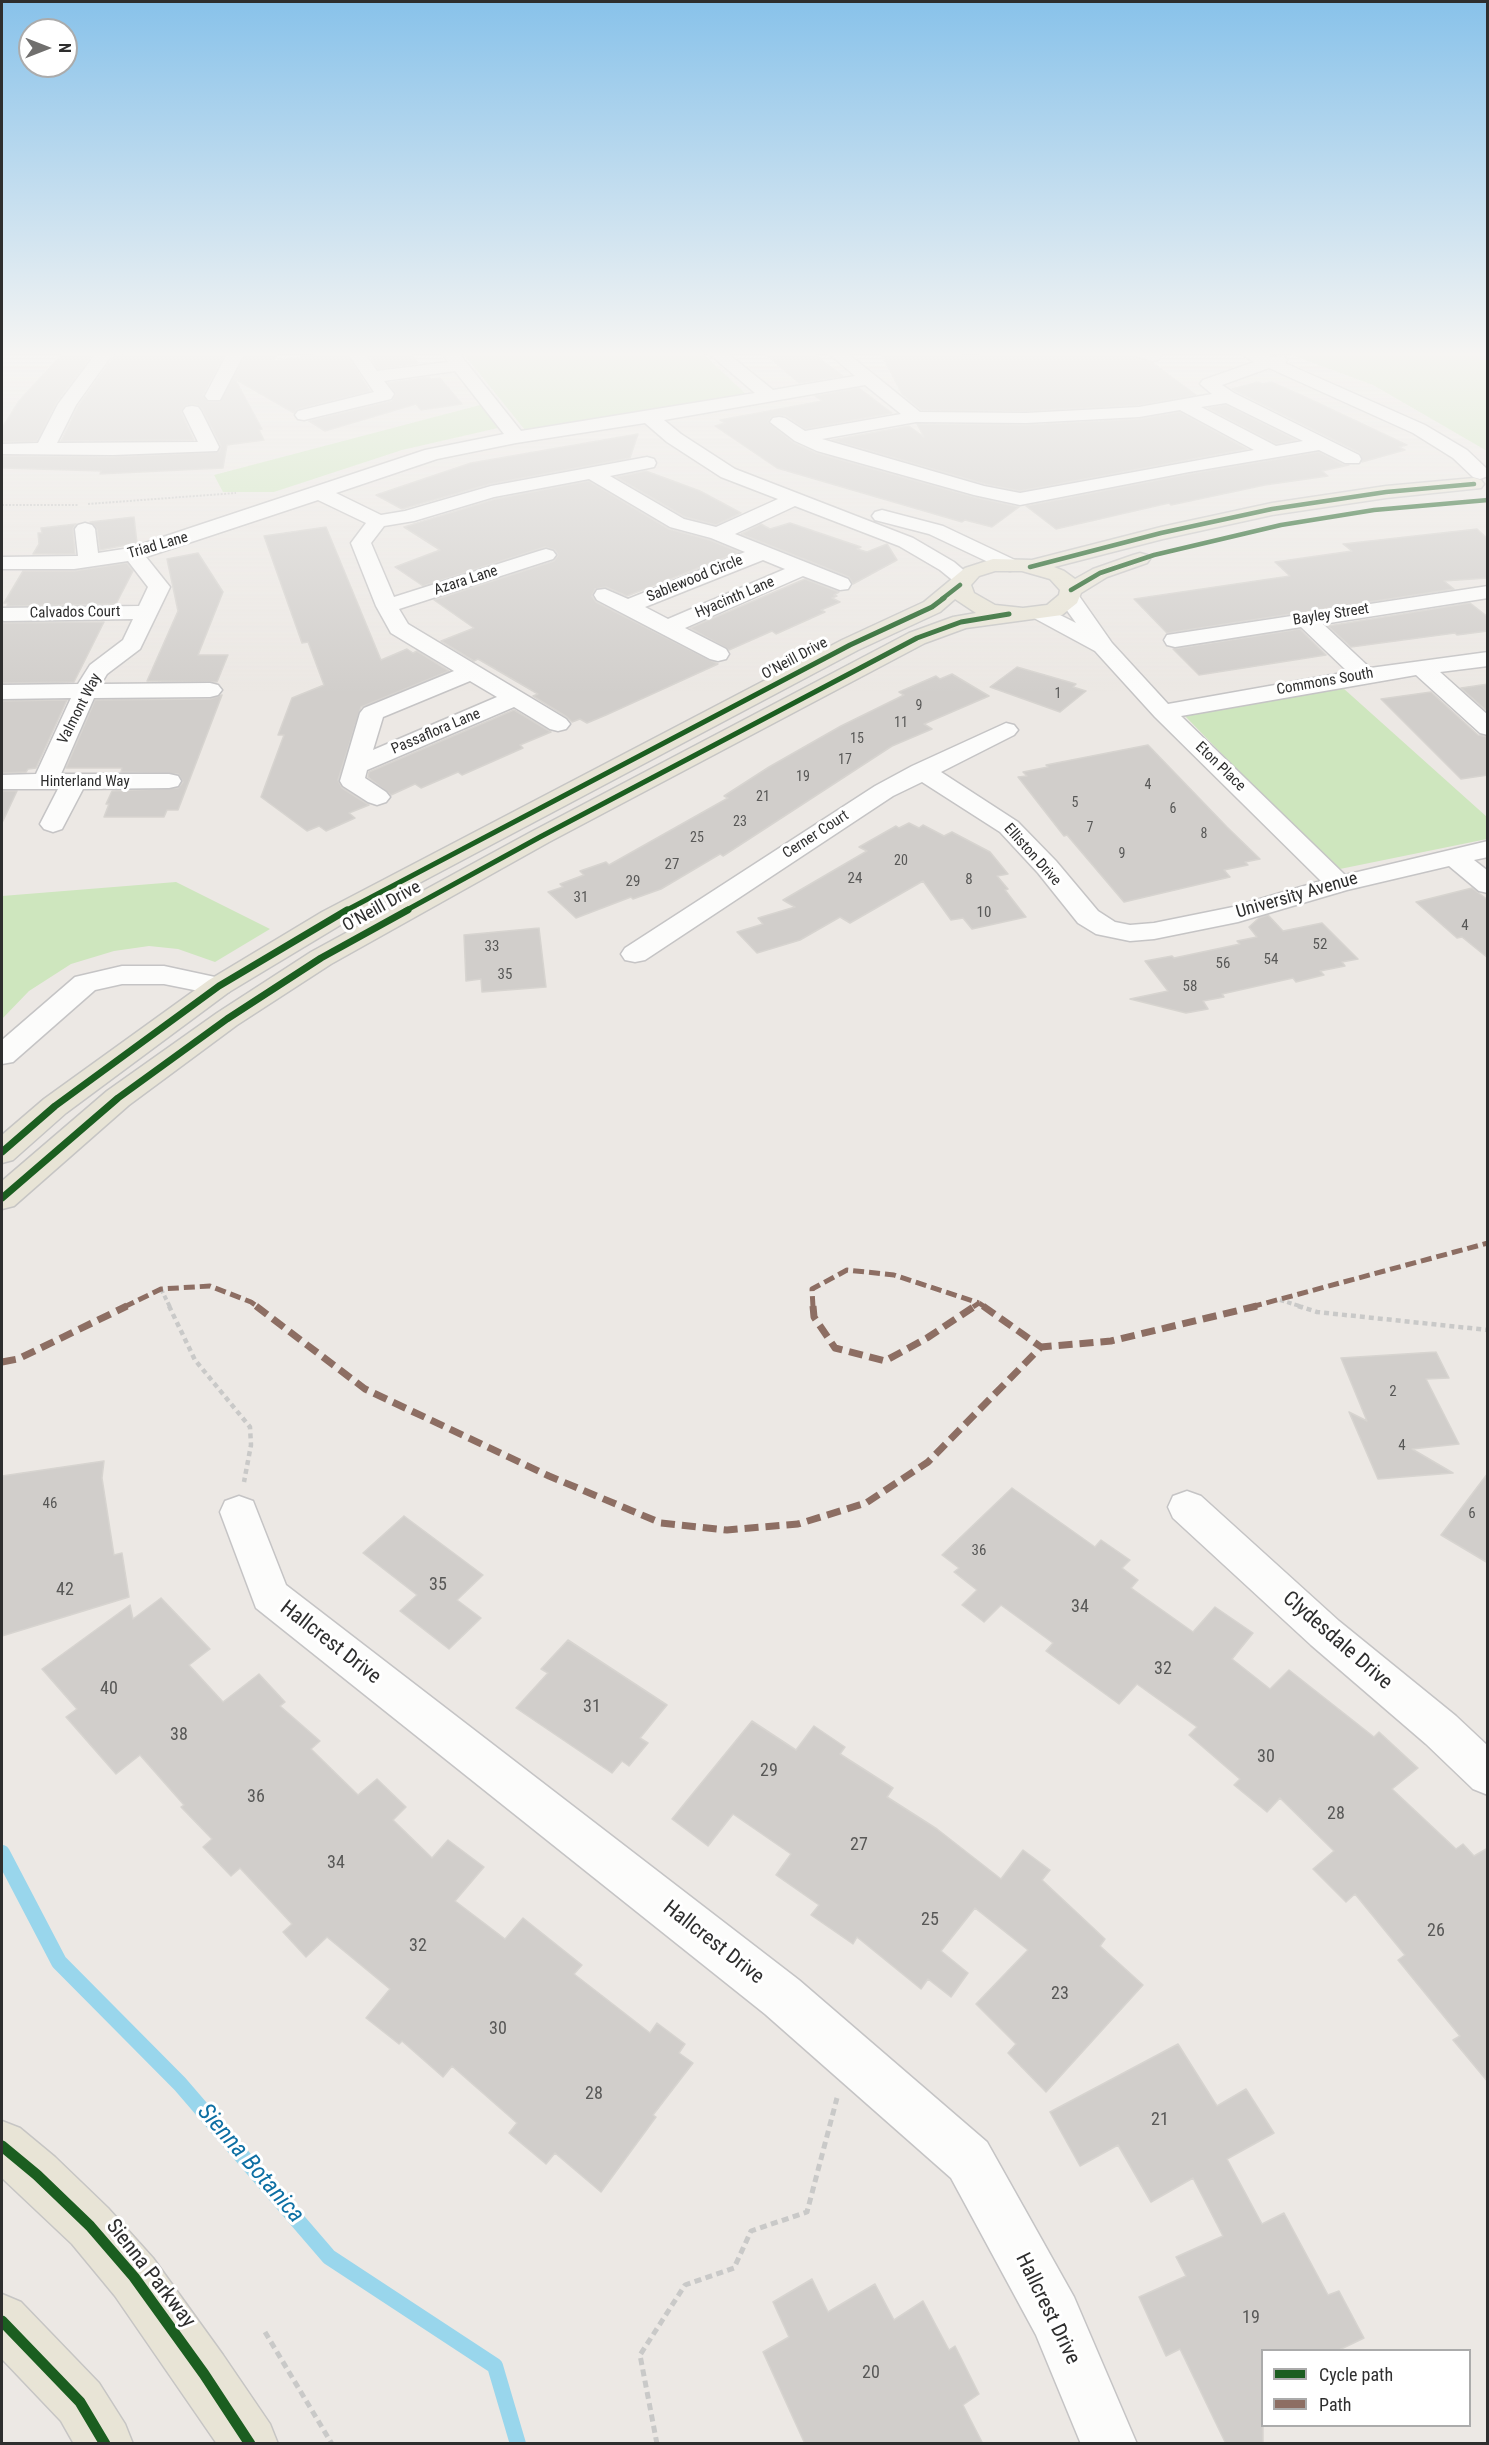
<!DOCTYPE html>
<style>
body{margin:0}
#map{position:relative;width:1489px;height:2445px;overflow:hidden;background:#ece8e4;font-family:"Roboto Condensed",sans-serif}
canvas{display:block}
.frame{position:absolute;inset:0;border:3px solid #2e2e2e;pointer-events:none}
.legend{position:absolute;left:1261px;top:2349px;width:210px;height:78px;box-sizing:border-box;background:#fff;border:2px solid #ababab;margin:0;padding:8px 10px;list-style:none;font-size:18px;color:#2e2e2e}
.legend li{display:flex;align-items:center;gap:12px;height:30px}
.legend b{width:30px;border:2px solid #ababab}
.north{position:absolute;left:18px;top:18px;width:60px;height:60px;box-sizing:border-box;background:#fff;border:2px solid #ababab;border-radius:50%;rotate:90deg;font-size:16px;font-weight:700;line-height:24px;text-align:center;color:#2e2e2e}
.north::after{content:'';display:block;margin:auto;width:21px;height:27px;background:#706f6e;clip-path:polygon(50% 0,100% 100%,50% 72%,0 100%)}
</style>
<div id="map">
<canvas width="1489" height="2445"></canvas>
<div class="frame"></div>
<ul class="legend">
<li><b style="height:8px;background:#1b5e20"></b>Cycle path</li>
<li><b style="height:8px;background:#8d6e63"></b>Path</li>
</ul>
<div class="north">N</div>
</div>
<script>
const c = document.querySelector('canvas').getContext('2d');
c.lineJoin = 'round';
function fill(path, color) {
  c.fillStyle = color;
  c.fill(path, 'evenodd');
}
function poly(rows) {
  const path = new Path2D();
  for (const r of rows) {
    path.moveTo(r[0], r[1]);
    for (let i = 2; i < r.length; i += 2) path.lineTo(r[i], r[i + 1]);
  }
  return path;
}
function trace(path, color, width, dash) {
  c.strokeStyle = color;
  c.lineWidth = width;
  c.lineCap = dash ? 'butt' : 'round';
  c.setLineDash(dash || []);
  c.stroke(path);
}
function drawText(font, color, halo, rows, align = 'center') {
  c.font = font + ' "Roboto Condensed",sans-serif';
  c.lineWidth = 6;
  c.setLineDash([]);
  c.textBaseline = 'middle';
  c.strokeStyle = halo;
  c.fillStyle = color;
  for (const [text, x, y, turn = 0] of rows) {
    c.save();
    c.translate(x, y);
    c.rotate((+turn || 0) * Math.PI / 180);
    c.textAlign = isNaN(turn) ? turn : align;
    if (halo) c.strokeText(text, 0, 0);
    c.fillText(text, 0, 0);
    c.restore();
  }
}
fill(poly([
 [462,352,701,352,747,395,525,430],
 [1283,352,1487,352,1487,451,1373,385],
 [480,405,498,428,402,450,274,492,223,492,214,475],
 [1343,688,1487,817,1487,839,1335,870,1185,716],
 [176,882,270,929,215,962,178,949,149,946,114,951,71,964,29,991,2,1019,2,896]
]), '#cee6be');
trace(poly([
 [2,1853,59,1962,180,2084,329,2257,495,2366,518,2444]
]), '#99d6ec', 16);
const building = poly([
 [64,352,94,352,56,403,37,441,2,442,2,428,19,401,64,352],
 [333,352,345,352,370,391,297,409,294,413,235,379,262,429,259,430,264,440,227,445,223,468,100,474,101,471,2,468,2,456,113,457,219,452,221,446,203,410,198,405,192,404,184,406,181,412,194,440,61,441,78,406,115,355,225,353,203,395,208,402,220,402,247,353,278,353,274,361,333,352],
 [367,352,409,352,418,363,378,369,367,352],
 [763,352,811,352,843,376,799,383,763,352],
 [880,352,960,352,963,356,1021,352,1133,352,1136,358,1153,363,1196,395,1139,405,1026,411,921,410,902,394,880,352],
 [429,377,431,379,440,378,462,404,421,410,416,404,325,431,309,421,392,401,396,394,388,383,429,377],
 [1258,382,1263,384,1271,382,1301,395,1407,445,1399,447,1405,450,1362,462,1360,453,1232,389,1258,382],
 [859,388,892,413,805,429,786,416,779,415,771,417,768,422,794,443,816,453,974,497,1019,507,992,527,965,520,962,522,777,468,715,426,725,423,720,420,822,401,815,396,859,388],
 [1226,405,1296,440,1276,444,1208,408,1226,405],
 [1180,412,1247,449,1020,491,985,484,832,440,909,426,924,437,917,424,1026,425,1139,419,1180,412],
 [638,434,630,458,490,484,402,509,376,495,471,463,638,434],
 [1319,452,1344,465,1349,465,1322,471,1328,476,1265,485,1171,505,1169,503,1056,529,1026,506,1189,474,1319,452],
 [646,471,700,491,741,513,716,525,685,517,616,477,646,471],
 [589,481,669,529,710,540,739,552,627,596,606,587,595,589,592,596,596,602,718,664,606,715,587,723,580,719,572,722,567,717,533,696,538,694,478,659,474,661,441,641,474,628,434,600,554,561,558,555,555,550,545,547,423,586,395,567,440,550,404,527,495,499,589,481],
 [134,517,137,543,100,550,97,529,90,522,134,517],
 [790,523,861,547,857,549,867,552,887,544,897,560,853,584,849,577,741,534,761,524,770,529,790,523],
 [76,524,73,529,75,554,33,554,39,544,38,533,42,533,41,528,76,524],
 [326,527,381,660,407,649,413,653,417,651,449,671,361,707,338,780,342,788,369,805,349,813,355,818,326,831,319,826,307,831,261,797,284,735,278,735,292,698,324,685,308,642,302,643,264,536,326,527],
 [1477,529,1488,539,1488,578,1444,581,1454,589,1167,633,1134,599,1290,576,1275,562,1352,551,1343,544,1477,529],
 [198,553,223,592,198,655,228,655,217,682,147,681,178,611,167,559,198,553],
 [127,563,133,571,116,604,7,606,8,603,4,603,23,571,74,571,127,563],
 [805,579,839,592,834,595,837,596,832,598,840,602,821,610,825,612,776,634,772,631,729,650,690,628,805,579],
 [1470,603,1488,617,1488,631,1457,635,1455,633,1351,647,1328,626,1470,603],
 [2,622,4,623,104,622,74,682,2,683,2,622],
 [1300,629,1326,655,1199,675,1173,649,1300,629],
 [1017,667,1076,684,1073,687,1086,691,1060,712,990,687,1017,667],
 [952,674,989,696,924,724,932,729,892,746,723,856,720,854,661,889,633,899,631,897,576,918,548,892,563,887,560,884,584,875,580,871,606,862,609,865,728,798,724,796,769,767,841,726,904,695,899,692,936,676,940,679,952,674],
 [1488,684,1488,712,1461,688,1488,684],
 [1431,692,1478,735,1488,737,1488,775,1461,779,1381,699,1431,692],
 [222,695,178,810,167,810,164,817,104,817,109,804,106,804,112,791,178,788,183,782,178,774,121,772,122,768,66,768,95,700,210,699,222,695],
 [67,700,36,768,28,769,26,772,2,773,2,701,67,700],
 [514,710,551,732,520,745,523,748,462,775,458,772,421,788,415,784,391,795,368,777,369,772,514,710],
 [1148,745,1227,827,1260,859,1245,862,1248,865,1224,870,1230,877,1124,902,1067,835,1064,836,1018,777,1027,776,1023,772,1048,767,1046,765,1148,745],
 [2,791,17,791,2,823,2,791],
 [909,823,919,828,923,825,944,836,952,832,990,852,1008,874,997,876,1008,889,1005,890,1026,917,972,929,963,918,951,920,923,881,850,923,840,917,800,940,757,953,737,932,763,924,758,918,795,907,783,900,867,851,859,847,896,826,899,828,909,823],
 [1472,888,1488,900,1488,958,1462,937,1457,938,1416,902,1472,888],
 [1268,915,1283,931,1322,923,1358,959,1342,962,1345,966,1320,971,1324,975,1296,982,1293,978,1222,994,1224,997,1203,1001,1208,1009,1186,1013,1130,999,1168,991,1145,961,1172,956,1174,958,1240,944,1237,941,1257,937,1249,927,1259,918,1268,915],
 [539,928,546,987,482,992,481,979,466,981,464,935,539,928],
 [1436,1352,1449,1378,1426,1379,1459,1444,1412,1449,1453,1473,1378,1479,1349,1412,1367,1421,1341,1358,1436,1352],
 [104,1461,102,1478,114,1555,122,1553,129,1597,2,1636,2,1476,104,1461],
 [1488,1473,1488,1563,1441,1535,1488,1473],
 [1012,1488,1095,1547,1101,1540,1130,1560,1122,1568,1138,1580,1131,1588,1193,1632,1215,1607,1253,1633,1232,1659,1270,1689,1289,1670,1374,1737,1379,1732,1418,1768,1392,1789,1456,1849,1463,1844,1474,1856,1488,1848,1488,2082,1453,2040,1460,2036,1398,1960,1405,1955,1355,1894,1346,1902,1313,1869,1334,1851,1280,1798,1267,1812,1234,1785,1240,1779,1189,1735,1197,1727,1137,1684,1119,1704,1046,1651,1053,1643,1001,1605,984,1622,962,1605,977,1590,954,1572,959,1568,942,1555,1012,1488],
 [404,1516,483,1575,457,1600,481,1618,449,1649,400,1611,417,1595,363,1553,404,1516],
 [161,1598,210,1649,189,1665,223,1702,259,1674,285,1702,280,1706,320,1741,311,1749,358,1795,377,1779,406,1807,393,1820,432,1858,448,1840,484,1867,455,1901,505,1939,523,1918,582,1965,574,1974,650,2033,657,2023,685,2044,679,2053,693,2063,653,2115,656,2117,601,2192,555,2153,546,2164,509,2133,517,2123,452,2066,443,2077,402,2041,399,2044,366,2018,390,1989,327,1937,306,1957,283,1932,292,1924,240,1868,231,1876,203,1847,212,1839,181,1807,184,1805,140,1755,116,1774,66,1717,77,1709,42,1669,130,1605,133,1619,161,1598],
 [568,1640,667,1705,640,1738,648,1743,629,1766,622,1761,612,1773,516,1708,548,1673,541,1669,568,1640],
 [752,1721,796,1750,814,1726,845,1747,840,1754,893,1788,887,1797,937,1829,1001,1879,1023,1850,1050,1870,1042,1880,1105,1939,1100,1946,1143,1985,1046,2092,1008,2053,1016,2044,976,2004,1028,1950,975,1908,941,1951,968,1973,951,1997,928,1979,921,1989,857,1937,853,1944,811,1915,819,1905,776,1875,791,1854,733,1814,708,1846,672,1819,752,1721],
 [1178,2044,1217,2106,1246,2089,1274,2133,1227,2159,1262,2224,1284,2213,1328,2295,1339,2291,1364,2338,1339,2350,1263,2350,1263,2444,1226,2444,1180,2349,1166,2356,1139,2297,1186,2276,1176,2257,1223,2236,1193,2178,1151,2202,1118,2145,1080,2166,1050,2112,1178,2044],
 [812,2279,828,2312,875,2284,894,2320,923,2301,949,2350,955,2346,979,2394,963,2405,983,2444,805,2444,763,2352,789,2337,773,2302,812,2279]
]);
fill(building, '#d1cecb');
trace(building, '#d7d4d0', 1.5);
const minor = poly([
 [97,352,114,352,76,405,57,443,198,442,183,411,186,407,192,406,198,407,201,411,219,447,217,451,113,455,2,454,2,444,38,443,58,404,97,352],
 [228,352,245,352,220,400,208,400,205,396,228,352],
 [347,352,364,352,377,371,448,362,441,352,458,352,521,431,755,393,707,352,726,352,773,390,855,376,827,352,846,352,920,412,1026,413,1139,407,1212,394,1200,384,1203,380,1254,362,1239,352,1261,352,1271,357,1284,356,1287,360,1285,363,1425,425,1467,450,1487,469,1488,476,1480,479,1473,477,1453,458,1413,433,1269,368,1222,385,1234,393,1359,455,1361,459,1359,463,1345,463,1319,450,1189,472,1020,505,974,495,817,451,795,441,770,422,773,418,779,417,785,418,805,431,901,414,865,385,664,420,681,434,735,469,913,538,954,562,974,579,970,583,963,585,956,583,940,570,899,546,795,506,735,534,848,579,851,584,848,589,840,590,803,576,685,628,726,649,729,654,726,659,718,661,710,659,597,600,594,595,597,590,605,589,628,599,745,552,711,538,670,527,589,479,494,497,414,521,384,526,371,543,394,597,539,551,546,549,553,551,556,555,553,559,399,609,408,624,566,719,570,724,566,729,558,731,550,729,514,707,367,770,365,778,386,792,390,797,386,802,377,805,368,802,343,786,340,781,360,713,364,708,454,671,391,633,376,606,351,543,366,523,318,500,146,557,170,587,140,649,107,674,101,684,210,683,218,685,222,690,218,695,210,697,94,698,61,774,169,774,178,776,181,781,178,786,169,788,83,789,62,829,53,832,44,829,40,824,58,789,2,789,2,775,36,774,71,698,2,699,2,685,78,684,90,665,123,640,133,619,4,621,2,620,2,608,139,606,148,587,128,561,74,569,2,569,2,557,78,556,75,529,78,525,85,523,92,525,95,529,98,553,130,548,425,450,504,434,455,371,384,381,394,394,391,399,304,420,298,419,295,415,298,411,374,392,347,352],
 [1226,403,1303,441,1276,446,1201,407,1226,403],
 [1180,410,1254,450,1020,493,984,486,822,439,916,422,1026,423,1139,417,1180,410],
 [645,423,667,442,721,477,778,499,716,527,684,519,610,476,654,467,656,463,654,459,647,457,491,486,405,511,381,515,336,493,437,459,516,443,645,423],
 [763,560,785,569,668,619,645,607,763,560],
 [470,681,497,697,373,750,383,717,470,681],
 [1135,352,1157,352,1161,356,1158,360,1152,361,1137,356,1135,352],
 [882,510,943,526,1017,561,1020,565,1017,569,1010,571,1003,569,929,534,875,520,872,516,875,512,882,510],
 [1488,586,1488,598,1323,624,1370,668,1488,652,1488,666,1440,672,1488,715,1488,735,1480,733,1416,675,1181,716,1345,875,1488,841,1488,857,1474,860,1488,871,1488,893,1479,891,1449,866,1347,890,1238,922,1154,939,1130,941,1096,934,1078,923,1038,873,1000,832,922,782,893,796,645,960,635,962,625,960,621,954,625,948,875,786,912,766,1006,723,1014,725,1018,730,1014,735,941,772,1018,822,1056,861,1098,911,1115,922,1130,925,1154,923,1233,907,1321,881,1155,717,1095,651,1034,618,1031,613,1034,608,1042,606,1076,623,1058,598,1061,593,1069,592,1077,593,1112,643,1168,704,1348,672,1301,627,1175,647,1167,645,1164,640,1167,635,1488,586],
 [122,966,164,966,229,980,233,986,229,992,219,995,164,984,122,984,95,990,13,1062,2,1064,2,1040,75,977,122,966],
 [1187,1491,1201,1496,1339,1621,1456,1716,1488,1746,1488,1795,1473,1789,1426,1744,1311,1645,1173,1518,1168,1507,1173,1496,1187,1491],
 [239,1496,253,1501,286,1585,799,1980,987,2142,1074,2297,1137,2444,1081,2444,1036,2335,951,2178,765,2014,256,1608,220,1512,225,1501,239,1496]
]);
const major = poly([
 [1474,478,1481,480,1484,484,1481,488,1386,498,1272,515,1163,539,1054,567,1064,571,1075,579,1093,569,1133,555,1140,553,1147,555,1150,559,1147,563,1107,577,1081,593,1077,603,1062,615,966,628,925,643,549,842,331,964,237,1025,129,1105,14,1206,2,1209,2,1181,107,1091,217,1013,311,952,531,832,909,633,953,617,976,613,955,599,940,612,858,650,342,924,229,992,66,1113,13,1160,2,1163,2,1135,44,1099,209,980,322,912,842,640,924,602,965,568,993,559,1032,560,1161,527,1272,503,1386,486,1474,478],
 [995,571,1022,571,1050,579,1060,590,1059,595,1047,605,1023,608,995,605,974,593,971,585,979,576,995,571],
 [2,2121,20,2128,55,2157,108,2208,153,2258,223,2355,270,2424,278,2444,217,2444,115,2296,72,2244,2,2178,2,2121],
 [2,2294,21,2302,99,2383,125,2424,133,2444,74,2444,61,2421,2,2359,2,2294]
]);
trace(minor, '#c5c4c5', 3);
trace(major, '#c6c5c4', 3);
trace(poly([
 [88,504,236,493],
 [2,505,78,505]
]), '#c9c9c8', 2, [2, 1.5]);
trace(poly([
 [161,1289,170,1307],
 [1280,1300,1303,1307]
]), '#c9c9c8', 4, [4.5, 3]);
trace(poly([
 [169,1306,195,1360,250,1427,251,1445,244,1482],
 [1298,1306,1317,1312,1488,1330]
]), '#c9c9c8', 4.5, [5, 4]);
trace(poly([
 [265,2332,332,2444],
 [657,2444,640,2355,685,2285,734,2268,751,2231,807,2212,837,2098]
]), '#c9c9c8', 5, [7, 4.5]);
fill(minor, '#fcfcfb');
fill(major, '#e8e4d6');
trace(poly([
 [979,1303,985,1307],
 [124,1307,161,1289,210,1286,251,1302,258,1307],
 [813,1307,812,1289,847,1270,894,1275,979,1303],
 [973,1307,979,1303],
 [1251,1307,1488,1243]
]), '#8d6e63', 5, [11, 5]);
trace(poly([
 [256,1306,365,1389,549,1476,661,1523,727,1530,798,1524,866,1503,928,1462,1041,1347,1111,1341,1257,1306],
 [813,1306,814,1317,835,1348,885,1361,927,1338,975,1306],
 [983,1306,1041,1347],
 [2,1362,18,1359,127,1306]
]), '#8d6e63', 7, [14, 7]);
trace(poly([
 [1030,567,1161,533,1272,509,1386,492,1474,484],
 [1071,590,1100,573,1154,555,1281,525,1374,510,1488,500],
 [942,599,960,585]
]), '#1b5e20', 4.5);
trace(poly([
 [345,911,850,645,932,607,944,598],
 [405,911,540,837,917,638,961,622,1009,614]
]), '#1b5e20', 5);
trace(poly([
 [2,1152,55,1106,219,986,347,910],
 [2,1198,118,1098,227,1019,321,958,408,910]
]), '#1b5e20', 7);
trace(poly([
 [2,2146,37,2175,90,2226,134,2277,204,2374,250,2444],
 [2,2321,80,2402,105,2444]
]), '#1b5e20', 11);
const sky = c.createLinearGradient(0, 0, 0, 694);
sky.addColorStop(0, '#88c2ea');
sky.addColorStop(0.51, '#f6f5f3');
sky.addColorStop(1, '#f6f5f300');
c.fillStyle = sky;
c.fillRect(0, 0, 1489, 694);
drawText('14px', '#585857', null, [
 ["1",1058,694],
 ["9",919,706],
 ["11",901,723],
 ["15",857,739],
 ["17",845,760],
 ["19",803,777],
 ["4",1148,785],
 ["21",763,797],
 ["5",1075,803],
 ["6",1173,809],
 ["23",740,822],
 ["7",1090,828],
 ["8",1204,834],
 ["25",697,838],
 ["9",1122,854],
 ["20",901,861]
]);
drawText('15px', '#2e2e2e', '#fff', [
 ["Triad Lane",158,546,-16],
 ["Sablewood Circle",695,579,-22],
 ["Azara Lane",466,581,-18],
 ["Hyacinth Lane",735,598,-23],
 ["Calvados Court",75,613,-1],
 ["Bayley Street",1331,615,-9],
 ["O'Neill Drive",795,659,-28],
 ["Commons South",1325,682,-10],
 ["Valmont Way",80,709,-63],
 ["Passaflora Lane",436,732,-23],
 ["Eton Place",1220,767,44],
 ["Hinterland Way",85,782],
 ["Cerner Court",816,835,-33],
 ["Elliston Drive",1032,855,48]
]);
drawText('15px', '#585857', null, [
 ["27",672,865],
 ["24",855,879],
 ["8",969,880],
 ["29",633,882],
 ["31",581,898],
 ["10",984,913],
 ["4",1465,926],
 ["52",1320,945],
 ["33",492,947],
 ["54",1271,960],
 ["56",1223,964],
 ["35",505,975],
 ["58",1190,987],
 ["2",1393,1392],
 ["4",1402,1446],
 ["46",50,1504],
 ["6",1472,1514],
 ["36",979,1551]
]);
drawText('18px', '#2e2e2e', '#fff', [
 ["University Avenue",1297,896,-16],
 ["O'Neill Drive",382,907,-29]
]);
drawText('18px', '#585857', null, [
 ["35",438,1585],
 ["42",65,1590],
 ["34",1080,1607],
 ["32",1163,1669],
 ["40",109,1689],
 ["31",592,1707],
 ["38",179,1735],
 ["30",1266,1757],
 ["29",769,1771],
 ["36",256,1797],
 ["28",1336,1814],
 ["27",859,1845],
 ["34",336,1863],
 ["25",930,1920],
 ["26",1436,1931],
 ["32",418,1946],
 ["23",1060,1994],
 ["30",498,2029],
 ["28",594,2094],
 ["21",1160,2120],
 ["19",1251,2318],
 ["20",871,2373]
]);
drawText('21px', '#2e2e2e', '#fff', [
 ["Clydesdale Drive",1337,1641,41],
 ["Hallcrest Drive",330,1643,38],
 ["Hallcrest Drive",713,1943,38],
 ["Sienna Parkway",150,2274,52],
 ["Hallcrest Drive",1047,2309,64]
]);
drawText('italic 24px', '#0d6fa3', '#fff', [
 ["Sienna Botanica",250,2164,49]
]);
</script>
